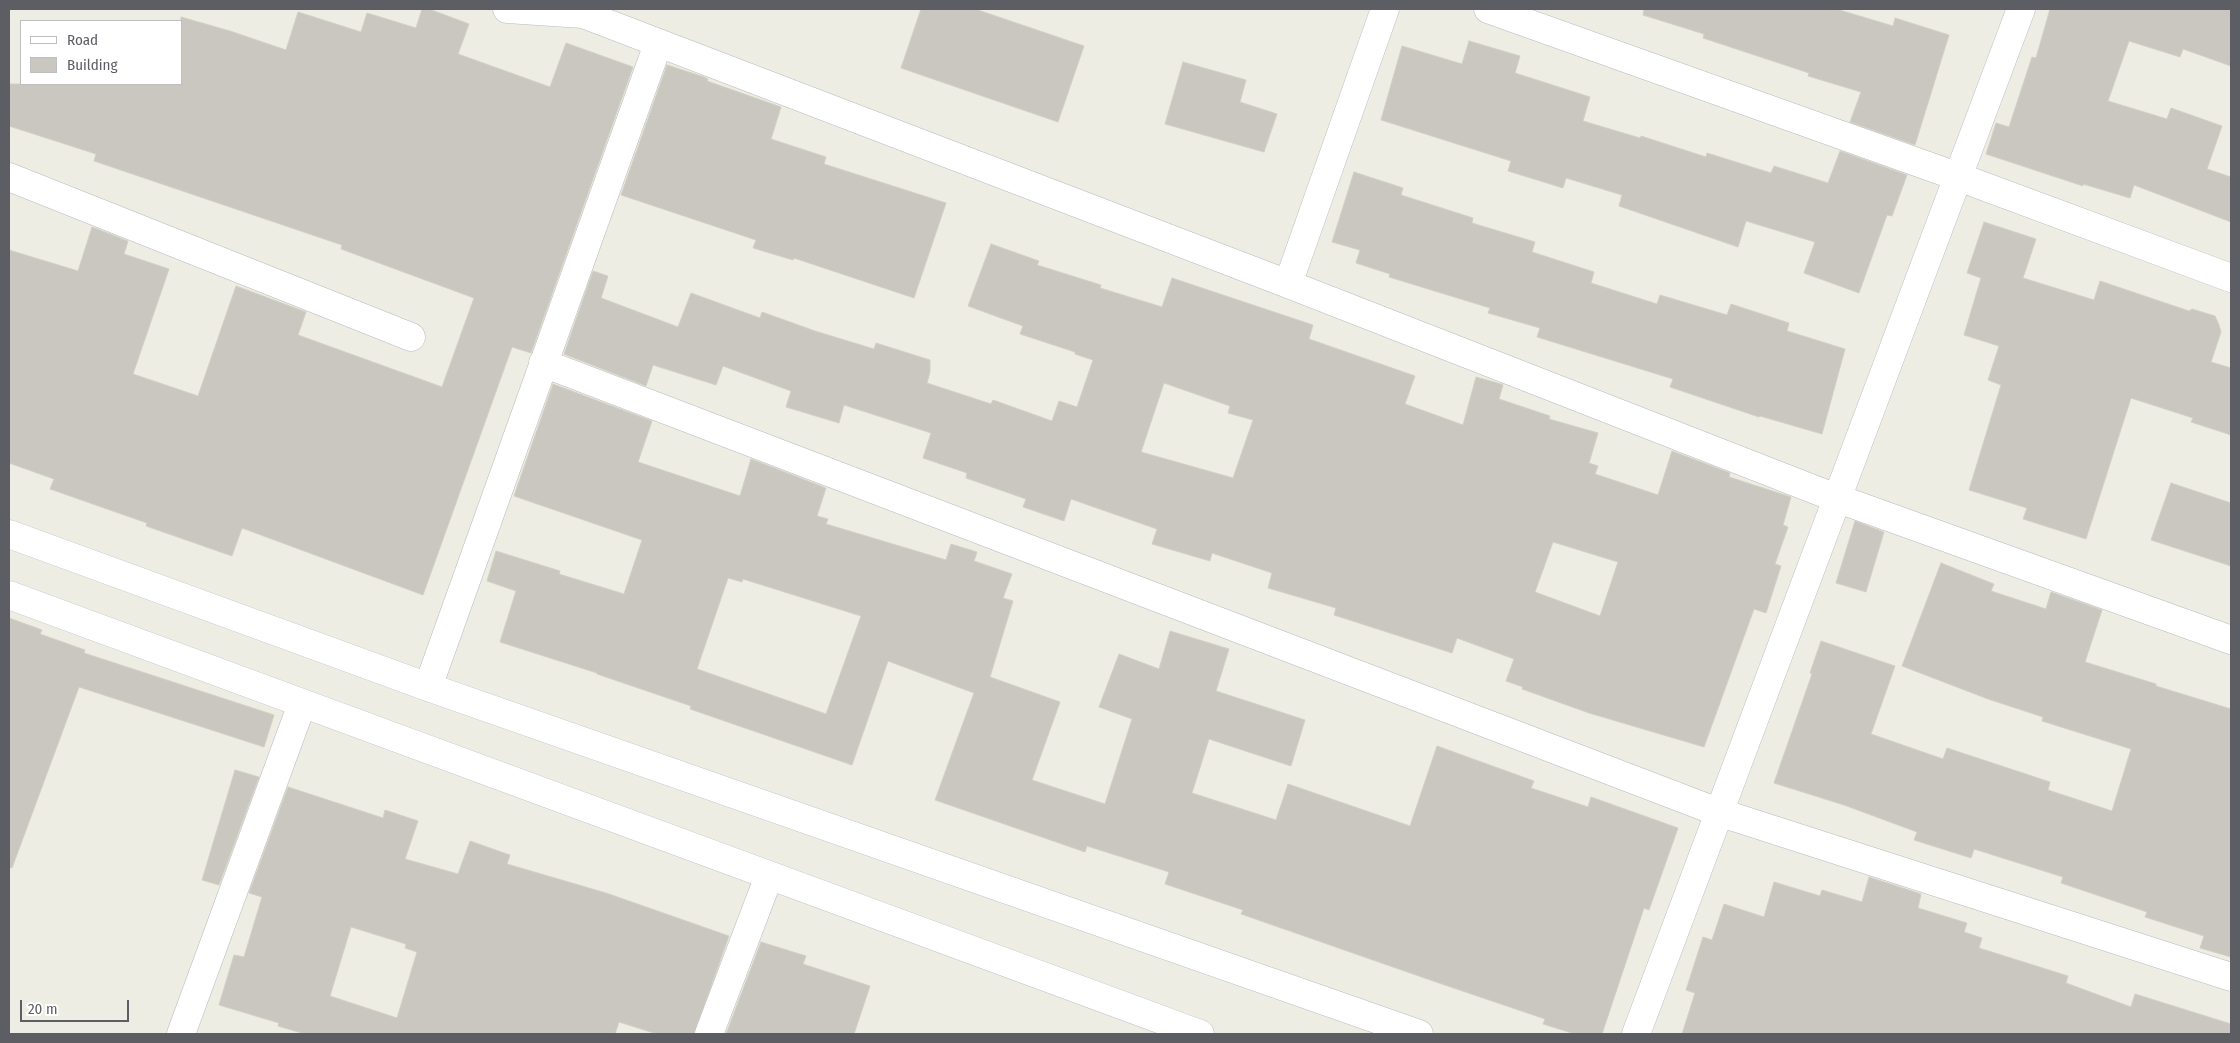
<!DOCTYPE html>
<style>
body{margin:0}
#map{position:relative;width:2240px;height:1043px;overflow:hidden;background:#edede4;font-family:"Fira Sans Condensed",sans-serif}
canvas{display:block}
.frame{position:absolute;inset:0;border:10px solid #5c5e63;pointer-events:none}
.legend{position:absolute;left:20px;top:20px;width:162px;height:65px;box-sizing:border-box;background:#fff;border:1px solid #bebfc1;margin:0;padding:6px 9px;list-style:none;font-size:15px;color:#5c5e63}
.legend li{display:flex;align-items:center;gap:10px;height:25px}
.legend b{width:25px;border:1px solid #bebfc1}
.scale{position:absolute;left:20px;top:1000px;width:109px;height:22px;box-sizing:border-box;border:2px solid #5c5e63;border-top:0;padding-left:6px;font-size:15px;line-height:18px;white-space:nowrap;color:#5c5e63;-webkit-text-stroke:4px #fff;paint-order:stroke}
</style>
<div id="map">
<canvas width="2240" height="1043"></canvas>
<div class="frame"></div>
<ul class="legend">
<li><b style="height:6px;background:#fff"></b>Road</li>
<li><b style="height:14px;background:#c9c7c0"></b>Building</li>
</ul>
<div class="scale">20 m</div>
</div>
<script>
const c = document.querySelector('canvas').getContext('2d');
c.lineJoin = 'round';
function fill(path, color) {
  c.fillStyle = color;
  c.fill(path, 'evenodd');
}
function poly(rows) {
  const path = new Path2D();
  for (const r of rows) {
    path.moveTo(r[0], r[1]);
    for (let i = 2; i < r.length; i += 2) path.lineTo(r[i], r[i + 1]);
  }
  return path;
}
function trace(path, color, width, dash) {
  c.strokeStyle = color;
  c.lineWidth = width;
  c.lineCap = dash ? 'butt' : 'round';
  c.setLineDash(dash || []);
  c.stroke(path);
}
const building = poly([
 [422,9,429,9,469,24,458,54,550,87,566,43,633,67,531,353,512,347,423,595,242,528,232,556,146,526,147,523,50,489,54,479,9,463,9,250,78,271,92,227,128,241,124,254,169,269,133,374,198,396,236,286,306,312,298,335,442,387,474,298,341,249,342,245,94,161,96,154,9,126,9,84,181,84,181,17,230,31,286,50,298,12,361,32,367,13,416,28,422,9],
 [921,9,975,9,1084,46,1058,122,901,68,921,9],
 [1644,9,1836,9,1893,26,1895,18,1949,35,1915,145,1850,122,1861,92,1808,76,1809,73,1703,38,1704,34,1643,15,1644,9],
 [2050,9,2231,9,2231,66,2183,49,2180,57,2129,41,2108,101,2167,119,2171,108,2222,126,2207,169,2231,177,2231,222,2134,185,2130,198,2083,184,2083,186,1986,154,1996,123,2009,127,2032,57,2036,58,2050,9],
 [1469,41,1520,56,1515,73,1590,97,1583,121,1640,138,1641,136,1706,157,1707,153,1771,173,1774,166,1828,183,1840,151,1907,175,1892,216,1887,215,1859,293,1804,273,1815,242,1746,221,1738,247,1619,206,1622,195,1566,178,1563,188,1508,171,1511,161,1381,120,1402,46,1462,64,1469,41],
 [1183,62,1246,80,1240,102,1277,114,1264,152,1165,124,1183,62],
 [667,65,704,77,708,79,707,81,781,107,771,139,826,157,824,164,946,203,914,298,794,258,793,260,753,248,756,240,621,195,667,65],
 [1354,172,1403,188,1401,195,1473,218,1472,223,1535,242,1532,252,1594,272,1591,283,1657,304,1660,295,1727,315,1731,304,1789,323,1787,331,1845,349,1822,434,1760,416,1759,417,1670,387,1673,379,1537,337,1540,328,1488,313,1490,308,1389,277,1390,274,1356,263,1360,250,1332,242,1354,172],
 [1984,222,2036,239,2023,278,2094,300,2100,281,2189,311,2192,309,2215,316,2219,325,2221,332,2211,362,2231,368,2231,435,2191,422,2193,418,2131,398,2086,539,2023,519,2027,508,1969,490,2001,385,1988,380,1999,346,1964,335,1981,278,1967,273,1984,222],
 [991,244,1039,261,1037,265,1101,285,1100,288,1162,307,1172,278,1313,325,1309,339,1415,376,1405,404,1463,425,1476,377,1501,384,1503,385,1499,399,1550,416,1549,419,1598,433,1589,463,1598,466,1595,474,1658,495,1672,451,1730,473,1729,477,1791,497,1783,525,1788,527,1775,564,1781,566,1766,613,1754,609,1704,747,1589,713,1522,689,1523,687,1506,681,1514,659,1457,638,1452,653,1334,615,1336,608,1268,588,1272,573,1212,553,1210,561,1152,544,1157,529,1071,499,1064,521,1023,507,1026,499,966,478,967,473,923,458,931,433,844,405,839,423,786,407,791,391,723,366,716,385,653,365,646,386,564,354,593,271,608,276,601,298,678,327,691,293,760,318,762,312,815,331,874,349,876,343,930,360,930,372,927,383,991,404,993,400,1052,421,1059,401,1077,407,1093,360,1075,354,1075,352,1020,334,1023,326,968,306,991,244],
 [1164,383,1230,406,1228,413,1253,420,1233,478,1141,452,1164,383],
 [1553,542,1618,562,1600,616,1535,592,1553,542],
 [553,384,652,421,638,462,740,496,751,459,826,488,817,516,828,519,826,524,946,560,951,544,977,552,974,561,1012,574,1003,598,1013,601,990,677,1060,702,1032,780,1105,804,1132,719,1099,707,1119,654,1159,669,1170,631,1229,649,1216,691,1305,720,1291,766,1209,739,1192,793,1276,820,1288,784,1410,826,1437,746,1534,781,1531,788,1588,807,1591,797,1678,828,1649,910,1644,908,1602,1034,1575,1034,1543,1024,1545,1019,1436,982,1241,914,1243,910,1165,884,1169,872,1087,846,1085,852,935,800,974,693,888,661,852,765,690,709,691,706,597,674,597,673,500,642,516,591,487,581,496,551,560,571,559,574,624,594,642,540,514,496,553,384],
 [728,578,742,582,743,579,861,616,826,714,697,669,728,578],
 [2171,483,2231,503,2231,566,2151,540,2171,483],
 [1855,521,1884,532,1866,592,1836,583,1855,521],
 [1941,563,1994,584,1991,591,2046,609,2051,592,2102,610,2085,662,2156,684,2156,686,2231,709,2231,957,2200,948,2204,936,2145,917,2147,912,2061,883,2063,877,1974,849,1971,858,1914,840,1917,832,1844,805,1774,783,1812,674,1810,673,1821,641,1895,666,1871,734,1943,759,1947,748,2050,782,2048,790,2112,811,2131,749,2042,721,2043,717,1988,699,1902,666,1941,563],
 [9,618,42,630,40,634,85,650,84,653,274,715,264,747,79,687,12,868,9,867,9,618],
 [235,770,259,777,219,885,202,880,235,770],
 [288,787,383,818,385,810,418,821,405,859,458,874,470,841,510,855,507,864,606,893,729,936,694,1034,657,1034,619,1022,615,1034,305,1034,278,1026,279,1023,219,1005,234,955,244,957,262,897,249,893,288,787],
 [351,927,406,944,405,948,417,952,397,1018,330,996,351,927],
 [1869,877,1921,894,1918,908,1967,923,1964,932,1982,938,1979,948,2068,976,2066,983,2131,1007,2135,994,2231,1024,2231,1034,1682,1034,1695,993,1686,990,1703,937,1712,940,1724,904,1764,917,1774,882,1820,896,1822,890,1862,902,1869,877],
 [761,942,806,956,803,964,870,986,854,1034,726,1034,761,942]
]);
fill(building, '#c9c7c0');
trace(building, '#d2d0c3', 1);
const street = poly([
 [507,9,583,14,1288,284,1836,498,2231,640],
 [1488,9,1956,176,2231,278],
 [9,177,411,337],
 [1288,284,1385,9],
 [543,363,1718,812,2231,977],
 [428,687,658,44],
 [181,1034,302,704],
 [709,1034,769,876],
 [1636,1034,2021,9]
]);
const secondary = poly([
 [9,534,428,687,1419,1034],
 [9,595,1200,1034]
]);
trace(street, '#b9babf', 29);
trace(secondary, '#b9bbc1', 29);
trace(street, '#fff', 28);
trace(secondary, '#fff', 28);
</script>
